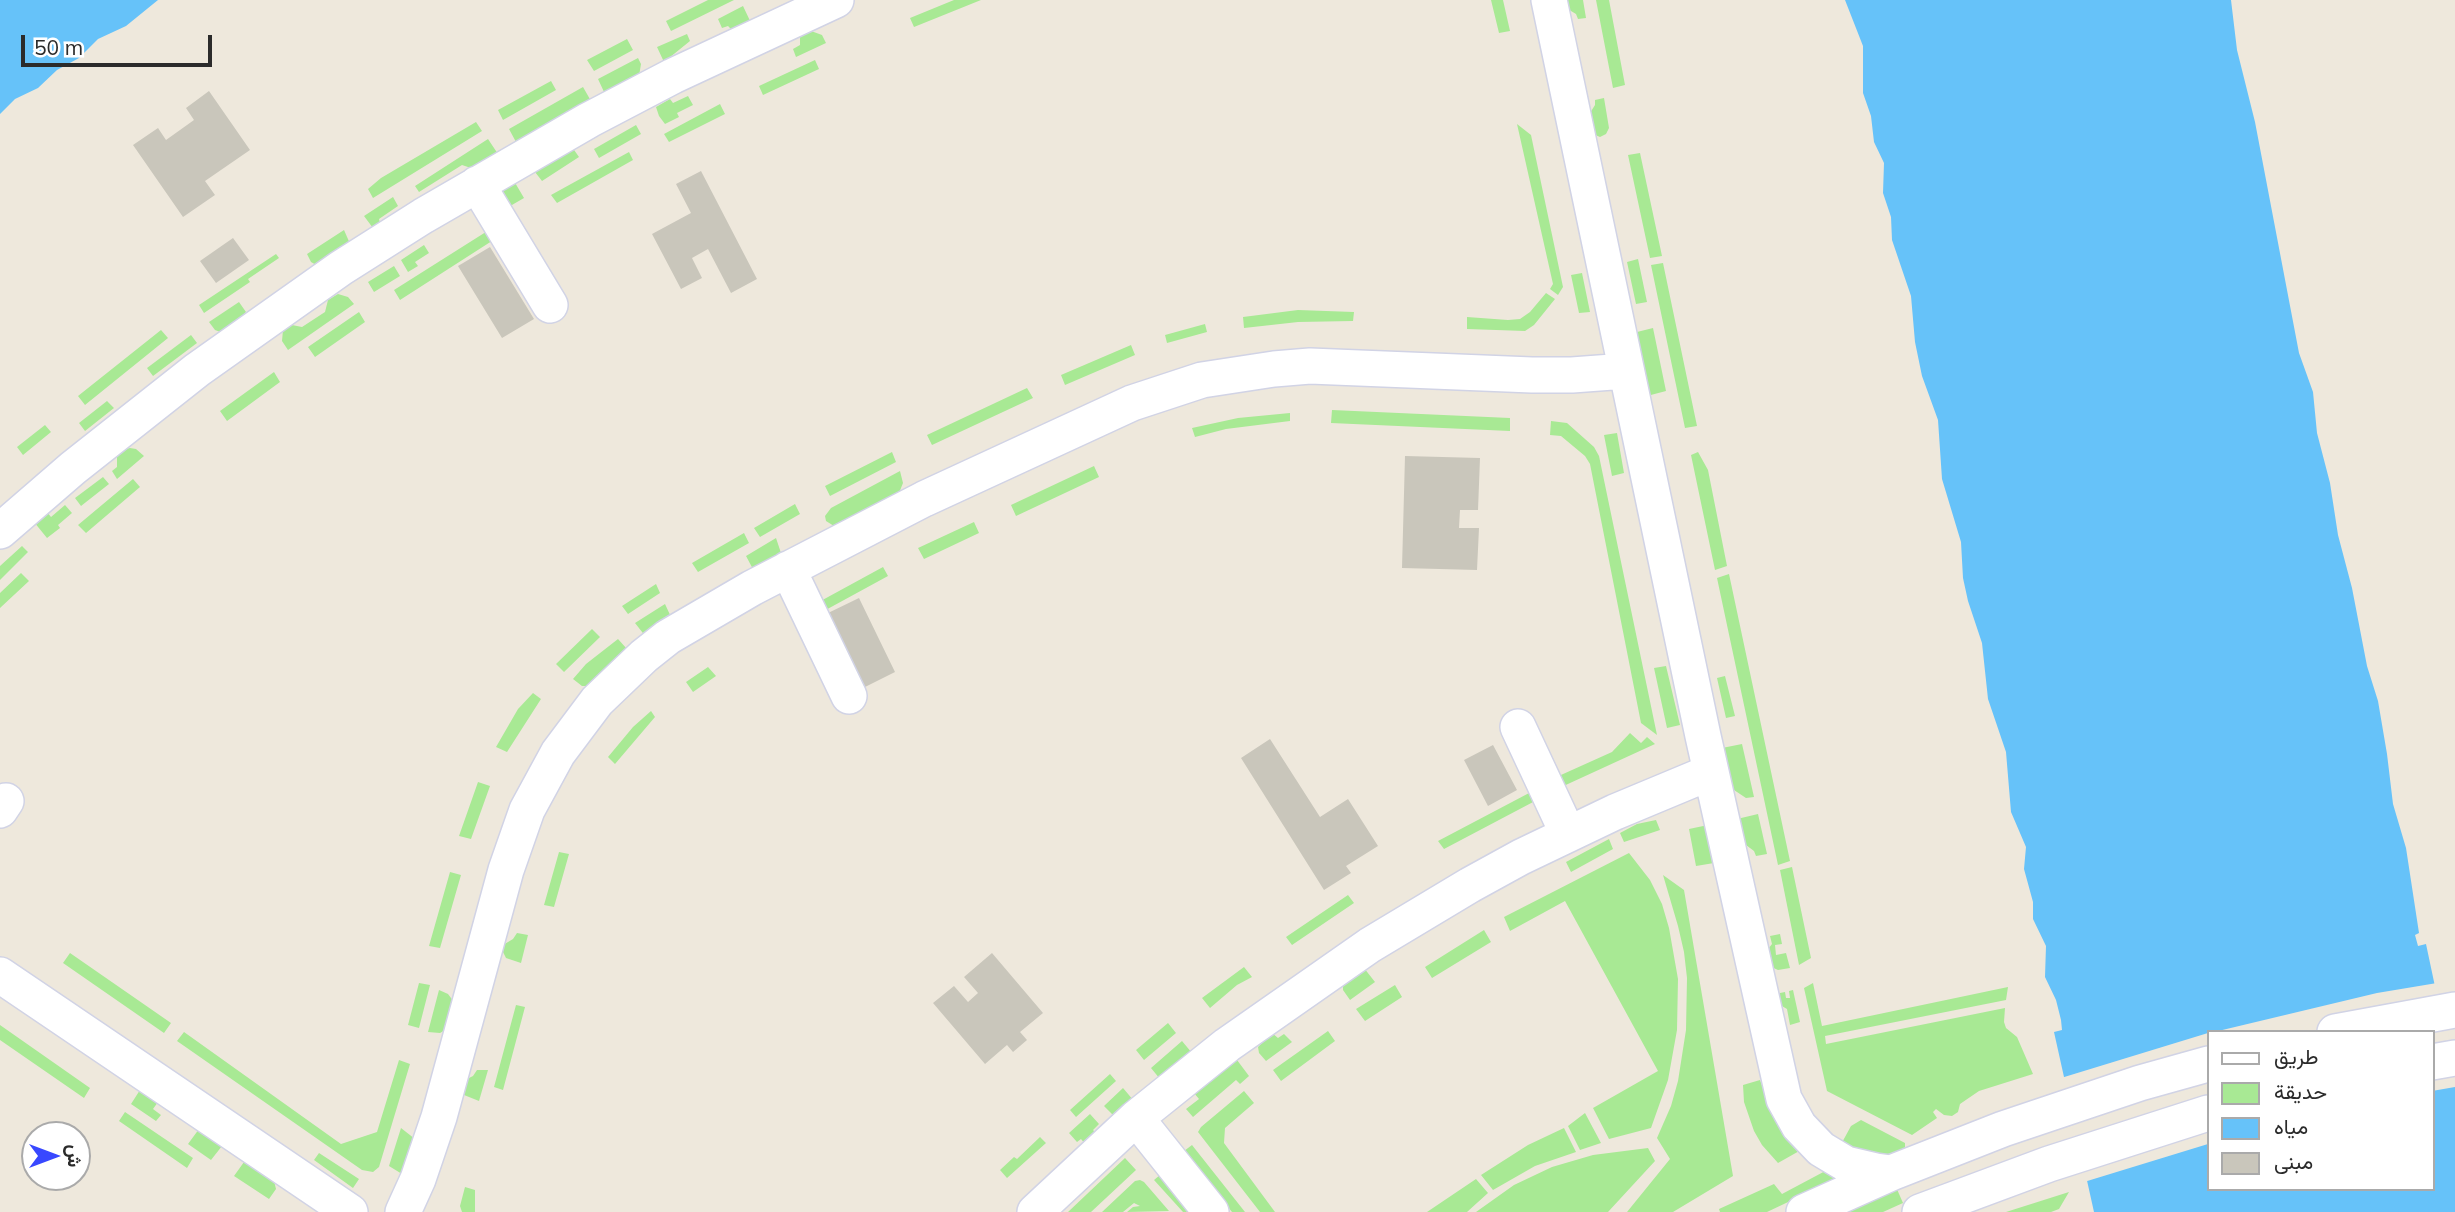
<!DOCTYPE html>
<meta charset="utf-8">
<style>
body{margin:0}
#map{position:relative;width:2455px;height:1212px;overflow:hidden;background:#eee8dc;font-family:Mulish,Vazirmatn,sans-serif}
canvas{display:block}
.legend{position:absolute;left:2207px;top:1030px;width:228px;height:161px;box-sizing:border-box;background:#fff;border:2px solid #aaa;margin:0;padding:9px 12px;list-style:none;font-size:21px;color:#2b2b2b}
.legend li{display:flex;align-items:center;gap:14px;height:35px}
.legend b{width:35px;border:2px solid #aaa}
.north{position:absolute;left:21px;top:1121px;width:70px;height:70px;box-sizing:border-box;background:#fff;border:2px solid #aaa;border-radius:50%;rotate:90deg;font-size:19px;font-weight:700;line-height:28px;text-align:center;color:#2b2b2b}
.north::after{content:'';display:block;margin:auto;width:24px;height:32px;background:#3848ff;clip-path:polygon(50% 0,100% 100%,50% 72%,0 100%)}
.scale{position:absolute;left:21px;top:35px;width:191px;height:32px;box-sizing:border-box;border:4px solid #2b2b2b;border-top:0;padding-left:9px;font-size:21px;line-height:24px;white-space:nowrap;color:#2b2b2b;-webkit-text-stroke:5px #fff;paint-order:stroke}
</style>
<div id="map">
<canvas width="2455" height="1212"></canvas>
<ul class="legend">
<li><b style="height:9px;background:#fff"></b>طريق</li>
<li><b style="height:19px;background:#a8e994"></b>حديقة</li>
<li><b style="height:19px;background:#66c2f9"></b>مياه</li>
<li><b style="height:19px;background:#c9c6bb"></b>مبنى</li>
</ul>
<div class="north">ش</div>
<div class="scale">50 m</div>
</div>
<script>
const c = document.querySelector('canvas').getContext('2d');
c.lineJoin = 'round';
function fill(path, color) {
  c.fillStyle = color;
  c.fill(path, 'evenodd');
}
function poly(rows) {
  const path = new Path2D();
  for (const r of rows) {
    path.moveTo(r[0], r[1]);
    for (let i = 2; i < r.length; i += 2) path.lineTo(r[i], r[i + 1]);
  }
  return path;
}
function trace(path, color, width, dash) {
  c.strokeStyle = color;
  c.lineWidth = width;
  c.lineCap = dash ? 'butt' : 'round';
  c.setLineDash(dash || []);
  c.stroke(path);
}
fill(poly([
 [708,0,734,0,671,31,666,21],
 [954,0,981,0,914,27,910,18],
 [1491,0,1503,0,1510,31,1499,33],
 [1563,0,1583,0,1586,18,1578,19,1576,14,1566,8],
 [1596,0,1609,0,1625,85,1613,88],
 [743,6,752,25,735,33,728,26,722,28,718,19],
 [811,31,822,35,826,43,796,57,793,49,800,45,800,36],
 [687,34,690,41,664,62,657,47],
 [627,39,633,50,594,71,587,60],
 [638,58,641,64,639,76,605,94,598,79],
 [815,60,819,69,763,95,759,86],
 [551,81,556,90,503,120,498,110],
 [583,87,591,101,516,142,509,129],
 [688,96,693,105,677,113,679,117,665,124,659,116,656,107,670,99,673,103],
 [1604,98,1609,128,1606,134,1600,137,1593,134,1590,113,1595,105,1595,100],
 [720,104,725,114,669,142,664,134],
 [476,122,482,131,373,198,368,189,381,178],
 [1517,124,1531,135,1563,287,1558,295,1550,289,1553,284],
 [636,125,641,134,599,158,594,149],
 [488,139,498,154,474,169,462,165,419,192,415,186],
 [572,147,579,157,542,181,535,172],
 [629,152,633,160,557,203,551,195],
 [1640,153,1662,256,1650,258,1628,155],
 [514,181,524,198,505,209,495,192],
 [393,197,398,206,379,219,380,223,373,228,364,216],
 [344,230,351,246,318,266,311,262,307,254],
 [489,230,495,239,400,300,394,290],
 [424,245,429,253,415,262,418,266,408,272,401,260],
 [276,254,279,258,248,279,250,282,204,313,199,305],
 [1638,259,1647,302,1636,304,1627,262],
 [1663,263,1697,426,1685,428,1651,265],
 [394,266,400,276,374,292,368,282],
 [1582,273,1590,312,1579,313,1571,275],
 [1546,293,1555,299,1534,325,1525,331,1467,329,1467,317,1508,320,1520,319,1530,312],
 [338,294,348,297,354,304,288,350,282,341,283,330,292,325,302,327,325,312,328,300],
 [239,302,246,312,230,330,223,333,215,330,209,322],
 [1298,310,1354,312,1353,321,1298,322,1244,328,1243,317],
 [359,312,365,322,315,357,308,347],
 [1205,324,1207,332,1167,343,1165,335],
 [1653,328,1666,391,1647,396,1633,333],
 [161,330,168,338,85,405,78,396],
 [191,335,197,343,153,376,147,368],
 [1131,345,1135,355,1065,385,1061,375],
 [274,372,280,382,227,421,220,411],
 [1027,388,1033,398,932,445,927,435],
 [107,401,114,408,85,431,79,423],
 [1332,410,1510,418,1510,431,1331,423],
 [1290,413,1290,421,1226,429,1195,437,1192,428,1238,418],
 [1551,421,1567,423,1594,447,1599,456,1657,735,1641,723,1590,464,1585,456,1561,436,1550,435],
 [45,425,51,432,23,455,17,447],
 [1617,433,1624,473,1612,476,1604,435],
 [130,448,136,449,144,456,117,479,112,471,117,467,117,456,125,449],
 [892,452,896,462,830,496,825,486],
 [1698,452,1708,470,1727,566,1715,570,1691,455],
 [1094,466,1099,477,1016,516,1011,505],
 [900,471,903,483,899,493,838,525,834,526,826,521,825,516,831,508],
 [103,477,109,484,81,506,75,498],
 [133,479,140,487,86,533,78,525],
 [795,504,800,514,760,537,754,528],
 [65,505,72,513,58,525,60,528,47,538,34,522,47,512,51,517],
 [974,522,979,533,924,559,918,548],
 [744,533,749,543,698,572,692,563],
 [776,538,781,553,754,571,746,556],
 [22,546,28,552,0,580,0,566],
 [883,567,888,576,822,612,817,603],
 [21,573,29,581,0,608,0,593],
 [1729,574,1790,861,1778,865,1717,578],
 [656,584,660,593,628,614,622,606],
 [665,604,671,617,646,637,635,623],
 [592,629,600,637,564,672,556,664],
 [618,639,627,649,588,686,582,686,573,679,586,664],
 [1666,666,1680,725,1667,728,1654,668],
 [708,667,716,676,693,692,686,682],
 [1725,676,1735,716,1726,718,1717,678],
 [533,693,541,699,507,752,496,747,518,709],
 [651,711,655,717,615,764,608,757,633,727],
 [1630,733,1641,743,1647,737,1655,744,1557,789,1552,779,1612,752],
 [1742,744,1754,797,1746,798,1731,788,1722,748],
 [478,782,490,786,471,839,459,836],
 [1531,792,1535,801,1444,849,1438,841],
 [1758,814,1767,854,1756,856,1754,851,1742,842,1737,819],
 [1656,820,1660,830,1624,842,1620,833,1637,824],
 [1708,825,1714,863,1696,866,1689,829],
 [1609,839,1613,849,1571,872,1566,862],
 [559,852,569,854,554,907,544,905],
 [1629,853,1650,880,1662,904,1669,928,1678,979,1677,1030,1668,1080,1651,1128,1609,1139,1593,1108,1658,1071,1565,901,1510,931,1504,917],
 [1792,867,1811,958,1799,965,1780,870],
 [450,872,461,875,440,948,429,946],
 [1663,875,1684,890,1733,1176,1673,1212,1627,1212,1670,1159,1657,1138,1671,1106,1678,1081,1686,1030,1687,978,1684,952,1678,926],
 [1348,895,1354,903,1292,945,1286,937],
 [1484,930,1491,942,1432,978,1425,967],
 [517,933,528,935,521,963,506,958,502,950,503,945,513,939],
 [1780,934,1782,944,1775,945,1776,955,1786,953,1790,968,1778,970,1767,965,1765,953,1772,944,1770,936],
 [70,953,171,1023,164,1033,63,963],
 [1244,967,1252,977,1237,985,1210,1008,1202,998],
 [1364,968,1375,982,1350,1000,1343,990,1343,984],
 [419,983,430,985,419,1028,408,1025],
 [1813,983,1822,1026,2008,987,2006,1000,1825,1036,1826,1044,2005,1008,2004,1022,2006,1028,2017,1037,2033,1074,1979,1091,1960,1104,1958,1112,1952,1116,1944,1115,1936,1109,1933,1112,1937,1118,1912,1135,1827,1091,1804,988],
 [1395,985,1402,997,1365,1021,1356,1009],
 [439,990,448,994,454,1002,447,1029,440,1033,428,1032],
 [1793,990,1800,1022,1790,1025,1787,1009,1775,1002,1780,993,1785,992,1786,998,1790,998,1789,991],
 [516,1005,525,1007,503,1090,494,1087],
 [1168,1023,1176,1033,1144,1060,1136,1050],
 [0,1025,90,1088,84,1098,0,1040],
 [1328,1031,1335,1041,1281,1081,1273,1070],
 [184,1032,341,1144,377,1132,399,1060,410,1064,379,1167,373,1172,362,1170,177,1041],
 [1272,1033,1278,1038,1284,1034,1292,1042,1266,1061,1259,1053,1258,1047],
 [1182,1041,1192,1053,1160,1079,1151,1068],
 [1237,1060,1249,1076,1240,1084,1236,1080,1193,1117,1186,1109,1199,1099,1194,1093],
 [477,1070,488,1070,479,1101,464,1095,462,1089,465,1080,473,1076],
 [1110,1074,1116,1081,1076,1117,1070,1110],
 [1760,1080,1767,1099,1801,1150,1778,1163,1762,1145,1754,1131,1744,1102,1743,1085],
 [1123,1088,1134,1101,1116,1118,1104,1106],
 [140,1090,158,1102,153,1109,161,1115,156,1121,131,1104],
 [1244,1091,1254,1103,1225,1128,1224,1143,1275,1212,1260,1212,1198,1132,1201,1127],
 [125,1112,193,1158,187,1168,119,1121],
 [1585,1113,1601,1143,1580,1150,1568,1126],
 [1090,1114,1099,1124,1093,1130,1097,1134,1086,1145,1081,1139,1077,1142,1069,1133],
 [1861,1120,1905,1143,1905,1149,1890,1156,1839,1148,1851,1126],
 [401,1128,415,1139,402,1174,389,1166],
 [1564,1128,1576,1152,1535,1166,1493,1190,1481,1175,1528,1145],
 [199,1129,222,1146,211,1160,188,1144],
 [1040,1137,1046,1143,1007,1178,1000,1170,1014,1157,1017,1159],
 [1192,1145,1245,1212,1232,1212,1184,1151],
 [1648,1148,1655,1161,1608,1212,1476,1212,1514,1185,1552,1167,1593,1155],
 [319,1153,359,1179,353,1188,314,1160],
 [1125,1158,1136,1170,1091,1212,1068,1212],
 [244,1162,274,1181,276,1189,269,1199,234,1176],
 [1829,1169,1841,1177,1767,1212,1720,1212,1719,1209,1774,1184,1782,1194],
 [1160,1175,1192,1212,1183,1212,1154,1180],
 [1476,1179,1488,1193,1467,1212,1427,1212],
 [1140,1180,1144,1182,1169,1211,1127,1212,1133,1207,1140,1206,1134,1203,1123,1212,1102,1212,1135,1181],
 [465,1187,475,1190,475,1212,462,1212,460,1206],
 [1896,1187,1903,1203,1883,1212,1843,1212],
 [2069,1192,2059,1209,2051,1212,2006,1212]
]), '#a8e994');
fill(poly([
 [0,0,158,0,126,26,98,39,79,58,57,70,38,88,15,99,0,114],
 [1845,0,2231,0,2237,50,2255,122,2299,353,2313,392,2317,433,2330,483,2338,535,2352,588,2367,666,2378,701,2387,754,2393,804,2406,848,2419,933,2415,935,2418,946,2426,944,2455,1081,2455,1212,2094,1212,2054,1032,2062,1030,2061,1020,2056,1000,2045,977,2046,946,2033,919,2033,902,2024,869,2026,847,2011,812,2006,752,1988,699,1982,643,1968,601,1963,578,1961,542,1942,479,1938,420,1922,376,1915,342,1911,296,1892,240,1891,217,1883,193,1884,163,1874,142,1871,116,1863,93,1863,46],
 [2208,1032,2432,1032,2432,1189,2208,1189]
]), '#66c2f9');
fill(poly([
 [2437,983,2455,1064,2455,1087,2432,1091,2432,1032,2214,1032,2377,993],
 [2208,1033,2208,1144,2084,1182,2061,1078]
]), '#eee8dc');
fill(poly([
 [209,91,250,150,205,181,215,195,183,217,133,145,158,128,166,140,194,120,186,108],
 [701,171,757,279,731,293,708,249,692,258,702,278,681,289,652,234,691,213,676,184],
 [233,238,249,260,216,283,200,261],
 [490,247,534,319,502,338,458,266],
 [1405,456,1480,458,1478,510,1460,510,1459,528,1479,528,1477,570,1402,568],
 [859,598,895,672,863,688,826,614],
 [1270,739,1320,817,1348,799,1378,846,1346,866,1351,873,1324,890,1241,758],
 [1493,745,1517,790,1488,806,1464,760],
 [992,953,1043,1013,1020,1032,1027,1040,1013,1052,1007,1045,985,1064,933,1003,954,986,968,1002,978,993,964,977]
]), '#c9c6bb');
const minor = poly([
 [1549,0,1703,736,1784,1099,1799,1126,1821,1149,1846,1164,1876,1171,1891,1173],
 [477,184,550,305],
 [0,531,73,468,197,370,341,268,423,216,589,120,673,76,836,0],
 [788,569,849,696],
 [1518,727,1568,834],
 [0,810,6,801],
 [0,975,350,1212],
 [2335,1032,2455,1010],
 [2432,1062,2455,1058],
 [1136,1118,1211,1212],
 [403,1212,418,1179,439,1117,506,870,527,810,558,753,597,701,644,656,668,637,752,588,924,499,1132,403,1202,380,1274,369,1310,366,1532,375,1572,375,1626,371],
 [1035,1212,1136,1118,1227,1045,1370,945,1470,885,1521,857,1615,812,1711,772],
 [1804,1212,1891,1173,2003,1129,2140,1083,2208,1064],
 [1920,1212,2049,1164,2208,1113]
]);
trace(minor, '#d1d3e5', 38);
trace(minor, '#fff', 35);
</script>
